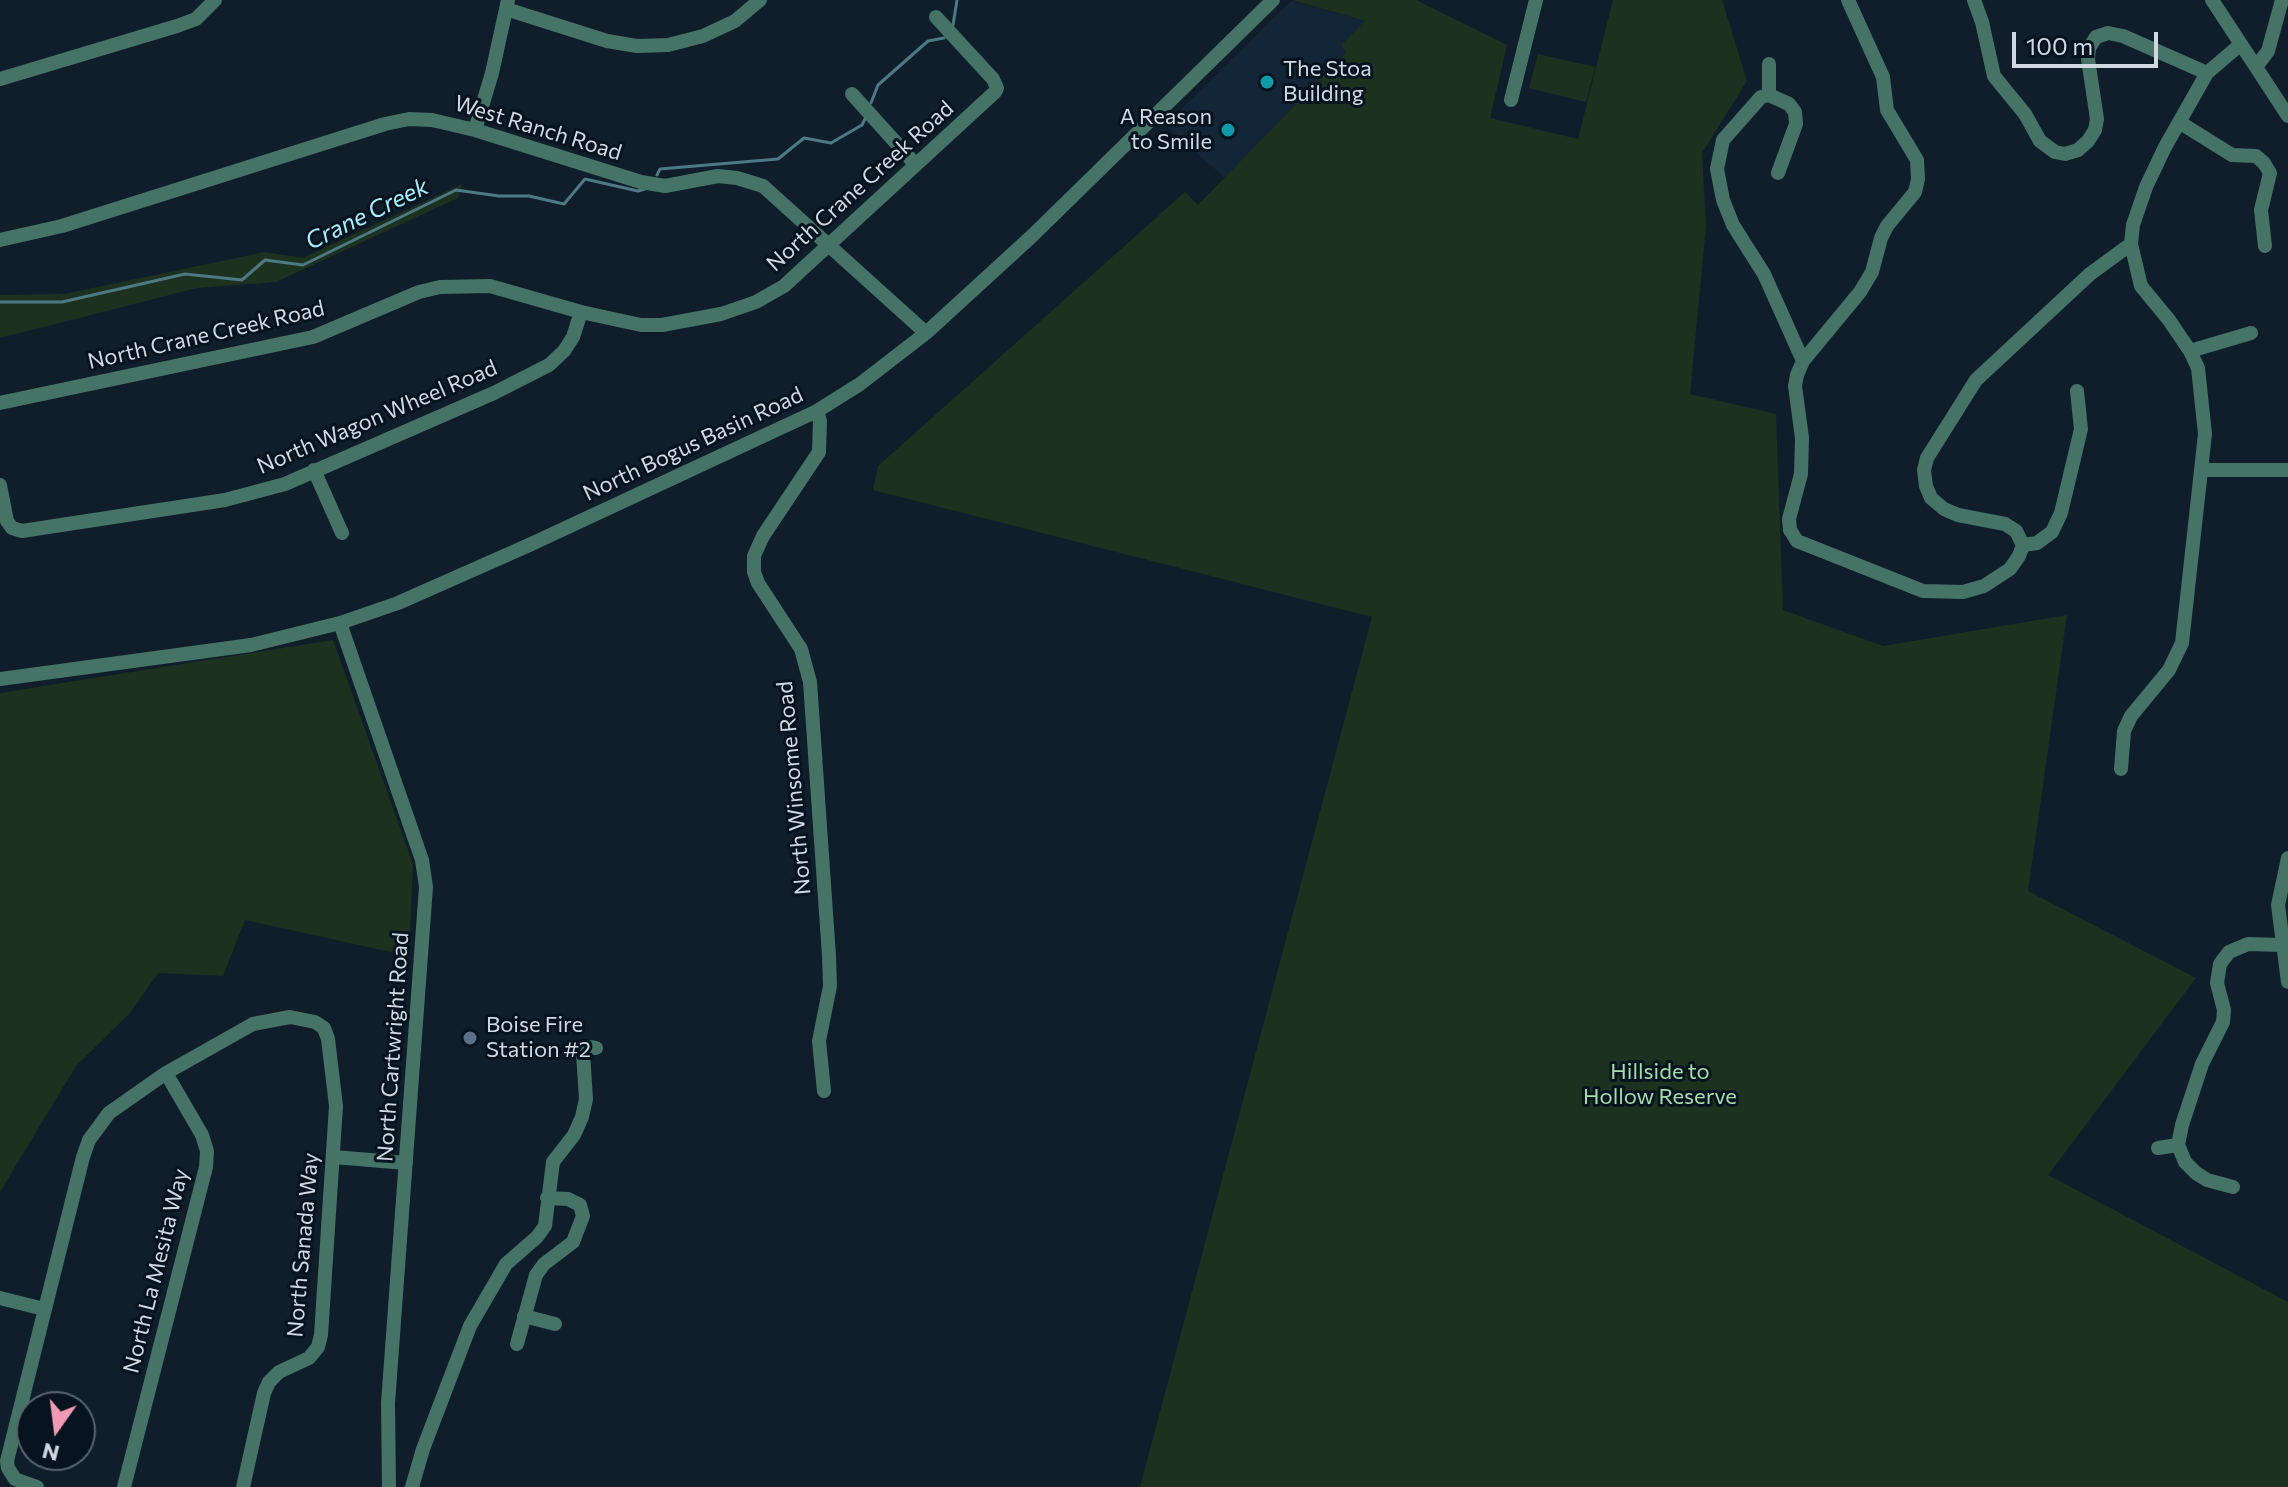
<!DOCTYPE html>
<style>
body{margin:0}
#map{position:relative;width:2288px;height:1487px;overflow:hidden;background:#0f1e2a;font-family:Commissioner,sans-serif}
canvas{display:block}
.north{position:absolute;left:16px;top:1391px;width:80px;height:80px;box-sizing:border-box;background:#071420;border:2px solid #57636e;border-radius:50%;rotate:194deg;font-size:22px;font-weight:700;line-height:32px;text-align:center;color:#d0d9e2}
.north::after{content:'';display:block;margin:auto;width:28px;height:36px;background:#f09ab5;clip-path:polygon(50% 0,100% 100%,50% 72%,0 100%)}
.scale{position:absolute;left:2012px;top:32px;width:146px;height:36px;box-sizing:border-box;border:4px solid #d0d9e2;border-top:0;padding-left:10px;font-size:24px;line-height:28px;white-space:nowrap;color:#d0d9e2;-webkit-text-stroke:6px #071420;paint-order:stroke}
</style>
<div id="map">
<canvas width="2288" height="1487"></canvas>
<div class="north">N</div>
<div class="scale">100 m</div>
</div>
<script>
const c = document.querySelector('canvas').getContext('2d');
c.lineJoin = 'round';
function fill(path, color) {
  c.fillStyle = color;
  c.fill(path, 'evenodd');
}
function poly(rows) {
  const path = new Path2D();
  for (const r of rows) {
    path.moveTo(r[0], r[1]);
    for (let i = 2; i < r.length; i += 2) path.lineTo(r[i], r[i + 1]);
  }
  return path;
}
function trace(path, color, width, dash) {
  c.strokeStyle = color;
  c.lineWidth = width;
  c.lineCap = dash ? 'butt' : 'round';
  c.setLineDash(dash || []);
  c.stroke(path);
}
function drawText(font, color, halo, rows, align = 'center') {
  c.font = font + ' Commissioner,sans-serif';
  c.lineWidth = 6;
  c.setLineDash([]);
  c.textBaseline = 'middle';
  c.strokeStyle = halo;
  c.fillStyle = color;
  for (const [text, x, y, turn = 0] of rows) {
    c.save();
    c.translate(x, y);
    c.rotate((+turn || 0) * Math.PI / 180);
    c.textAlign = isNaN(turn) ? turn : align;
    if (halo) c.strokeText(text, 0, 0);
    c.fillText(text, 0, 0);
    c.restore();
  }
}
fill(poly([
 [1291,1,1366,21,1341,45,1346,52,1225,178,1165,125]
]), '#122637');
fill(poly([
 [1292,0,1416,0,1507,45,1490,118,1578,139,1613,0,1722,0,1747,81,1702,153,1706,226,1690,394,1776,414,1783,610,1883,646,2067,615,2028,891,2196,978,2048,1175,2288,1302,2288,1487,1140,1487,1372,617,873,490,878,466,1185,192,1198,205,1334,65,1346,52,1341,45,1365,21],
 [1538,54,1595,67,1586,102,1529,88],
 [462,184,458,198,276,282,197,288,0,338,0,295,64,294,265,252,303,258],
 [333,640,413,864,409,956,245,920,223,976,158,973,130,1013,76,1066,0,1192,0,693]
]), '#1c321f');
trace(poly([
 [953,25,957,0],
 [871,103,878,85,928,41,944,38],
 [657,175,660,169,778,159,804,138,831,143,862,125,865,119],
 [0,302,62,302,185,274,242,280,265,260,303,265,456,190,499,196,529,196,564,204,585,179,638,191,645,189]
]), '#4c7a84', 3);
trace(poly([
 [1848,0,1883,77,1887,110,1917,160,1918,179,1915,192,1887,226,1881,238,1872,272,1860,292,1803,361,1797,375,1795,386,1802,438,1801,474,1789,519,1790,530,1797,541,1923,591,1963,592,1984,586,2010,569,2019,556,2023,545,2016,531,2005,524,1958,515,1944,509,1931,498,1926,486,1924,470,1927,458,1976,380,2090,274,2131,244],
 [1974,0,1982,22,1994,76,2025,114,2040,141,2055,152,2065,154,2078,150,2088,141,2095,130,2097,119,2088,59,2089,48,2096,37,2108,33,2123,36,2207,73],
 [2212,0,2288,116],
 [506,9,607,41,637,46,668,45,703,36,735,21,760,0],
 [2256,67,2268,51,2282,0],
 [0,79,177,26,196,19,215,0],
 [852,94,916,165],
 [1769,95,1769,64],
 [1511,100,1536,0],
 [2179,122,2232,155,2256,156,2264,163,2270,173,2261,210,2265,246],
 [475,130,492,73,508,0],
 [1778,173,1796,124,1795,112,1789,104,1769,95,1761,97,1723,140,1717,169,1723,200,1733,225,1764,274,1803,361],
 [0,240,62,226,385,124,409,119,432,120,475,130,641,182,665,186,718,176,737,178,763,186,926,333],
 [2190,351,2251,333],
 [0,403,313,337,419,292,440,287,490,286,581,312,641,325,662,325,721,314,756,302,784,286,995,92,997,88,993,79,936,17],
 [817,411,820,421,819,452,763,536,754,556,754,572,758,583,801,649,810,682,829,956,830,986,819,1041,824,1091],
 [314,470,342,533],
 [2201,470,2288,470],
 [0,485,7,521,12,528,22,531,225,500,285,484,494,393,549,365,564,351,573,337,581,312],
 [2023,545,2037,543,2052,532,2061,513,2081,429,2077,391],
 [340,623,422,860,426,887,388,1403,389,1487],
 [0,679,251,645,340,623,398,603,527,546,817,411,860,384,926,333,1032,236,1273,0],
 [2121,769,2124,731,2131,716,2169,670,2182,643,2205,434,2198,368,2190,351,2169,320,2141,286,2131,244,2133,225,2146,187,2165,147,2207,73,2241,44],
 [2288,858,2278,905,2288,982],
 [2158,1148,2178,1145],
 [334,1157,406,1163],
 [2233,1187,2207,1180,2196,1173,2185,1162,2178,1145,2182,1125,2202,1064,2223,1022,2224,1010,2217,983,2220,964,2229,952,2248,944,2282,945],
 [0,1298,44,1309],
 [524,1316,555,1324],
 [517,1344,536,1275,544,1264,573,1242,583,1216,580,1205,568,1199,547,1198],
 [37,1487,15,1479,8,1468,7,1461,83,1157,89,1140,109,1113,166,1073,253,1024,290,1017,315,1022,324,1028,328,1039,336,1106,321,1335,318,1347,309,1358,279,1372,269,1382,264,1393,243,1487],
 [124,1487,206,1167,207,1151,202,1135,166,1073],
 [412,1487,423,1449,470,1326,506,1264,537,1237,545,1226,553,1162,574,1135,582,1117,586,1099,583,1053,589,1047,596,1048]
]), '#457366', 14);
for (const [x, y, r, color] of [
 [1267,82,8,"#0f9aa8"],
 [1228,130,8,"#0f9aa8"],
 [470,1038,8,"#5c6f8a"]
]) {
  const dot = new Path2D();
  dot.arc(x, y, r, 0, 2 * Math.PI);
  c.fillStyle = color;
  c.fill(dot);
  trace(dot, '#071420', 3);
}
drawText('22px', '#d0d9e2', '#071420', [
 ["The Stoa",1283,69],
 ["Building",1283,94],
 ["A Reason",1212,117,"right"],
 ["to Smile",1212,142,"right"],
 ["Boise Fire",486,1025],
 ["Station #2",486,1050]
], 'left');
drawText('22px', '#d0d9e2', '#071420', [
 ["West Ranch Road",538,128,17],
 ["North Crane Creek Road",860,186,-42],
 ["North Crane Creek Road",206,335,-13],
 ["North Wagon Wheel Road",377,417,-23],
 ["North Bogus Basin Road",693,444,-25],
 ["North Winsome Road",794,788,-95],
 ["North Cartwright Road",393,1047,-86],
 ["North Sanada Way",303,1245,-85],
 ["North La Mesita Way",156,1271,-76]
]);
drawText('22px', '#a3deaa', '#071420', [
 ["Hillside to",1660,1072],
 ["Hollow Reserve",1660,1097]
]);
drawText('italic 24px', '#a6effc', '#071420', [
 ["Crane Creek",367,214,-26]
]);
</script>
